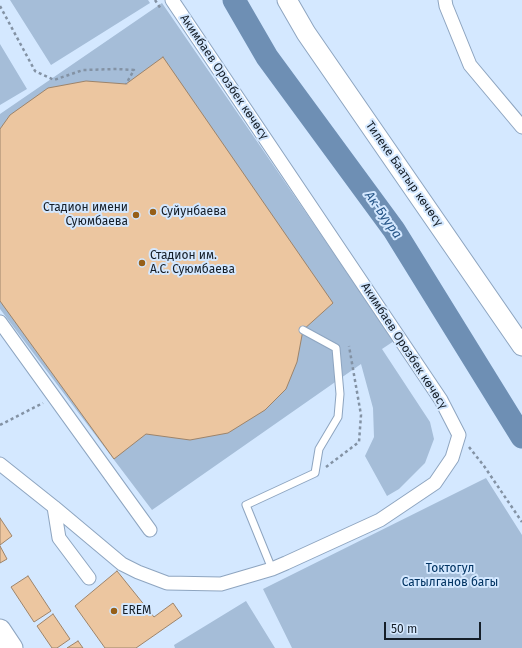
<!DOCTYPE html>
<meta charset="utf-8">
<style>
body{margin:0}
#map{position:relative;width:522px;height:648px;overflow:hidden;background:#d4e8ff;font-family:"Fira Sans",sans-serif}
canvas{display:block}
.scale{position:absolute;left:384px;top:622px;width:97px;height:18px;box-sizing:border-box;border:2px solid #151e28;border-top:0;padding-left:5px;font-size:12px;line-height:14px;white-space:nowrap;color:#151e28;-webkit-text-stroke:3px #d4e8ff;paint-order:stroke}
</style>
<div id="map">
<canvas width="522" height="648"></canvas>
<div class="scale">50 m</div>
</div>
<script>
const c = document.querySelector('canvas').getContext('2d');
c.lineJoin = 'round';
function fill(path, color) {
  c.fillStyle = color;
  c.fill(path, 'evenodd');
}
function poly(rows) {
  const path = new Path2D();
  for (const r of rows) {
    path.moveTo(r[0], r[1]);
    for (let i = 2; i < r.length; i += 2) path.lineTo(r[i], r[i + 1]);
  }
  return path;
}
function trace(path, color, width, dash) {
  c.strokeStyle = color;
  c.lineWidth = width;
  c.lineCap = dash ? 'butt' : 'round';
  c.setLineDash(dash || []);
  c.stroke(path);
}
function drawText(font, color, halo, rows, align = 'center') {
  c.font = font + ' "Fira Sans",sans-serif';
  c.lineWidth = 4;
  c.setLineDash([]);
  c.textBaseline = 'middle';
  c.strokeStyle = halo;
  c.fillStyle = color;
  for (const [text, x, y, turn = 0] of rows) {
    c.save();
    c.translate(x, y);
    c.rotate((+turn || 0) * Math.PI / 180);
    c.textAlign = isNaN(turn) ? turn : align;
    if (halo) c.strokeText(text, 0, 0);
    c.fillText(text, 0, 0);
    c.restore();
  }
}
fill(poly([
 [10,0,148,0,150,3,51,65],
 [162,3,394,341,382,349,430,422,434,439,425,463,399,489,387,496,365,456,374,437,373,408,361,364,152,510,0,309,0,114],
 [0,44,27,89,0,105],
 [486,478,522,535,522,648,292,648,263,589],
 [246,601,275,648,175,648,174,645]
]), '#a5bdd8');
trace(poly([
 [234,0,267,57,394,230,522,437]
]), '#6e8fb4', 23);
const building = poly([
 [163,57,333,303,303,330,297,362,286,389,265,410,228,433,190,440,146,434,114,459,0,301,0,129,10,115,48,88,86,81,126,84,163,57],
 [0,518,12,536,0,545,0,518],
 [0,546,7,559,0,563,0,546],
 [117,571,154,617,173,603,182,616,136,648,105,648,75,606,117,571],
 [28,576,51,611,34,622,11,587,28,576],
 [53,614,70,639,57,648,52,648,37,626,53,614],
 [78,641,83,648,67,648,78,641]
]);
fill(building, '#ecc6a0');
trace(building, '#9d846b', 1);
const lane = poly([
 [272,569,246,505,315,473,319,449,338,417,340,394,336,348,303,330]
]);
const street = poly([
 [445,0,446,6,470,65,522,127],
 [0,322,150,530],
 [0,464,54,507,122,564,138,572,167,583,221,584,272,569,286,563,380,520,435,483,452,458,459,435,441,400,172,0],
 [54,507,59,538,89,578]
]);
const secondary = poly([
 [287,0,306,33,522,346]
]);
const primary = poly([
 [0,630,12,648]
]);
trace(lane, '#8ea5c0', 9);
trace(street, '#8ea5c0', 15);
trace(secondary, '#8ea5c0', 21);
trace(primary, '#8ea5c0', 23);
trace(poly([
 [155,0,161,9],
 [0,6,35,71,54,80,83,70,117,69,134,70,126,84],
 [0,425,43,403],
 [469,447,484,466,522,522],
 [326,467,359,442,361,415,349,346]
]), '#8392a4', 2.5, [3, 3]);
trace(lane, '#fff', 7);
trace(street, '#fff', 13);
trace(secondary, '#fff', 19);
trace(primary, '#fff', 21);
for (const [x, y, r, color] of [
 [153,212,4,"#965f18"],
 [136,215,4,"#965f18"],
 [142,263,4,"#965f18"],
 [114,611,4,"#965f18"]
]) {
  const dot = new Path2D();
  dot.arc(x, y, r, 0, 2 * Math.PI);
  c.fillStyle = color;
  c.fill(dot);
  trace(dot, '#d4e8ff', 1.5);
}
drawText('12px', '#151e28', '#d4e8ff', [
 ["Акимбаев Орозбек көчөсү",224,77,56],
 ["Тилеке Баатыр көчөсү",404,174,55],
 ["Акимбаев Орозбек көчөсү",404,346,57]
]);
drawText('12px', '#151e28', '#d4e8ff', [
 ["Стадион имени",128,208,"right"],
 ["Суюмбаева",128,222,"right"],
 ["Суйунбаева",161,212],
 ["Стадион им.",150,256],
 ["А.С. Суюмбаева",150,270],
 ["EREM",122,611]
], 'left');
drawText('12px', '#003362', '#d4e8ff', [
 ["Токтогул",450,569],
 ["Сатылганов багы",450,583]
]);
drawText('italic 13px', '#275688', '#d4e8ff', [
 ["Ак-Буура",383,215,55]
]);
</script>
